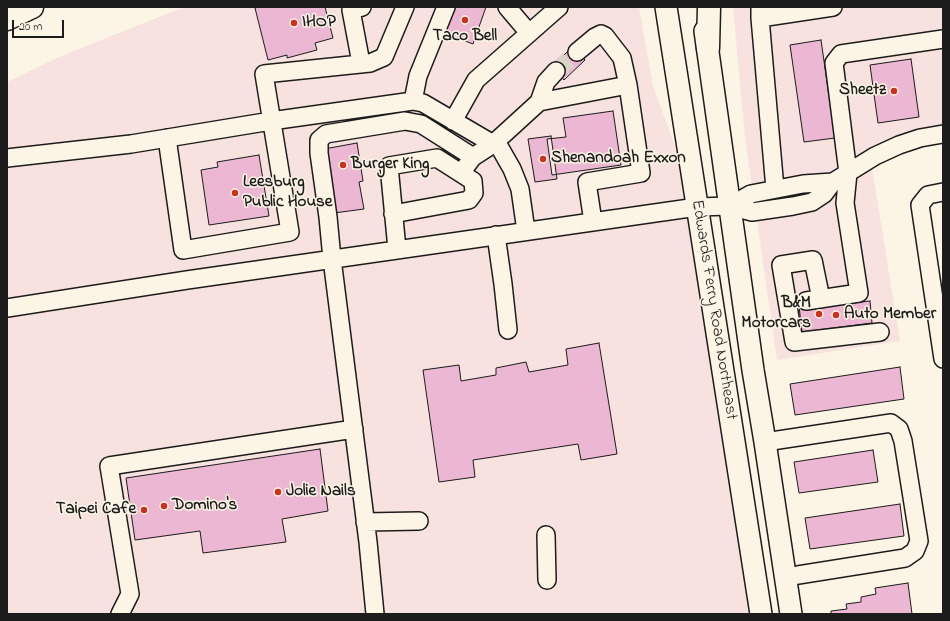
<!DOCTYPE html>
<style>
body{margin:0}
#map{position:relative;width:950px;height:621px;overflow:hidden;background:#fcf5e5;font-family:"Indie Flower",sans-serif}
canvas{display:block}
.frame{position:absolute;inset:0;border:8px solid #1c1c1c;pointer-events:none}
.scale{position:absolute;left:12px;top:20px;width:52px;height:18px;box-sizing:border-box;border:2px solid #1c1c1c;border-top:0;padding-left:5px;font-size:12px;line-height:14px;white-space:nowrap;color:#1c1c1c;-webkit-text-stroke:3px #fcf5e5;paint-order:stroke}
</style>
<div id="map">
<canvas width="950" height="621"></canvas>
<div class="frame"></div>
<div class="scale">20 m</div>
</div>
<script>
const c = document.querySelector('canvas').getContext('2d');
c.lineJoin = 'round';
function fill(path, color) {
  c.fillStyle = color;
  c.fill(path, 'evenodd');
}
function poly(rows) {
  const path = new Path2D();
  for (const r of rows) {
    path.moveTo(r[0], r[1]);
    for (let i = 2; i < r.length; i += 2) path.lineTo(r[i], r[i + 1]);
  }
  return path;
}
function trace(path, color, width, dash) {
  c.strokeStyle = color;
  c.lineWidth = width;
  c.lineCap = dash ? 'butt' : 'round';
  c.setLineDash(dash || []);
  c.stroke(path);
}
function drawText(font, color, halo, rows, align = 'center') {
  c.font = font + ' "Indie Flower",sans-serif';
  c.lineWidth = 3;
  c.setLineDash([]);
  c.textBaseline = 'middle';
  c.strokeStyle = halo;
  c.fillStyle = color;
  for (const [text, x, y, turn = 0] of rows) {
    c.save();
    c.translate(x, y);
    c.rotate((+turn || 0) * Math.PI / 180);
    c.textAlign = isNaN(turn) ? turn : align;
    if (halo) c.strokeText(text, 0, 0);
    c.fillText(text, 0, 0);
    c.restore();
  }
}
fill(poly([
 [184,7,639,7,653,86,697,207,761,614,7,614,7,82,61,56],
 [733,7,943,7,943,131,869,149,900,341,777,360,745,138]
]), '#f7e2df');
const building = poly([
 [259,7,325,7,333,38,315,43,317,50,287,58,287,55,268,60,255,8,259,7],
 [453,7,486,7,473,44,444,33,453,7],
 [821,40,835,138,804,142,790,45,821,40],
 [573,47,585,60,564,80,551,66,573,47],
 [911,59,919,117,878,123,870,65,911,59],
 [613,111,621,165,552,175,547,139,566,137,563,118,613,111],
 [551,136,557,179,535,182,528,139,551,136],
 [357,143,363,181,359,182,364,209,334,213,324,149,357,143],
 [259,155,269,216,209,225,201,170,218,167,217,162,259,155],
 [870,301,872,323,802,332,799,306,827,302,827,306,870,301],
 [599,343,617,454,581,460,578,444,473,460,475,477,439,482,423,370,459,365,461,381,496,375,496,368,526,362,529,372,568,365,566,349,599,343],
 [900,367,904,399,795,415,790,384,900,367],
 [320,449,328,511,282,519,286,542,203,553,200,531,135,540,126,478,320,449],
 [873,450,878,482,799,493,794,462,873,450],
 [900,504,904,536,810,549,805,518,900,504],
 [908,583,912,614,831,614,831,611,847,609,846,604,861,602,861,597,876,594,875,588,908,583]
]);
fill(building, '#ecb7d2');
trace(building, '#1c1c1c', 1);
trace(poly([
 [556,71,577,52]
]), '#dad4c7', 17, [17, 8]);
const minor = poly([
 [507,7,529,33],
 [760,7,760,18,775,189],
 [760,18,833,7],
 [577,52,595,37,601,34,605,36,622,58,628,85],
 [361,63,351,10,362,7],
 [413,101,418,76,446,7],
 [539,102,546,82,556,71],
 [453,121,476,80,559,7],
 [167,138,183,250,290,232,264,74,370,63,384,57,405,7],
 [7,158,131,144,271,121,413,101,423,103,500,148,512,169,520,189,526,231],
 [461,173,473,157,493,144,539,102,628,85,641,173,587,182,593,222],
 [943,192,928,195,920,205,943,359],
 [730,206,751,194,803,184,833,182],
 [393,214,469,200,474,193,473,181,437,158,389,166,397,249],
 [496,235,503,284,508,330],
 [821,299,813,260,781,265,794,342,880,332],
 [806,301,859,293,845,203,848,173,834,63,841,54,943,39],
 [7,308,187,280,697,207,730,206,752,212,793,206,812,202,824,194,833,182,875,156,899,145,920,138,943,134],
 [765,442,891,423,899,429,903,441,919,541,915,551,905,558,798,575,785,578],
 [365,522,419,521],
 [546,535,547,580],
 [120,614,130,594,109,466,354,429],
 [375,614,368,542,332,259,328,217,319,153,319,140,326,134,405,121,421,124,473,157]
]);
const major = poly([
 [666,7,761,614],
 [705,31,753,370,765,442,791,614]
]);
const highway = poly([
 [7,19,32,7],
 [708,48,709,7]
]);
trace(minor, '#1c1c1c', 20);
trace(major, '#1c1c1c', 24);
trace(highway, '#1c1c1c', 25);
trace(minor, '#fcf5e5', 17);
trace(major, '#fcf5e5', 21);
trace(highway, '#fcf5e5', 22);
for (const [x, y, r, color] of [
 [465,20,4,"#c8321e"],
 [294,23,4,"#c8321e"],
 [894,91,4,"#c8321e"],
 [543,159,4,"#c8321e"],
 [343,165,4,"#c8321e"],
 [235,193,4,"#c8321e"],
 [819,314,4,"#c8321e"],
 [836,315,4,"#c8321e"],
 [278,492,4,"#c8321e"],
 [164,506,4,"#c8321e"],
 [144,510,4,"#c8321e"]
]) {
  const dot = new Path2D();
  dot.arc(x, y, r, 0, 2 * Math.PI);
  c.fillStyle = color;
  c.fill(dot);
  trace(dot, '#fcf5e5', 1.5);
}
drawText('bold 17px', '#1c1c1c', '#fcf5e5', [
 ["IHOP",302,23],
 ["Taco Bell",465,37,"center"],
 ["Sheetz",886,91,"right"],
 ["Shenandoah Exxon",551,159],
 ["Burger King",351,165],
 ["Leesburg",243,183],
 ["Public House",243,203],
 ["B&M",811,304,"right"],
 ["Motorcars",811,324,"right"],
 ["Auto Member",844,315],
 ["Jolie Nails",286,492],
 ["Domino's",172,506],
 ["Taipei Cafe",136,510,"right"]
], 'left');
drawText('17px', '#1c1c1c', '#fcf5e5', [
 ["Edwards Ferry Road Northeast",713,310,81]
]);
</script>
